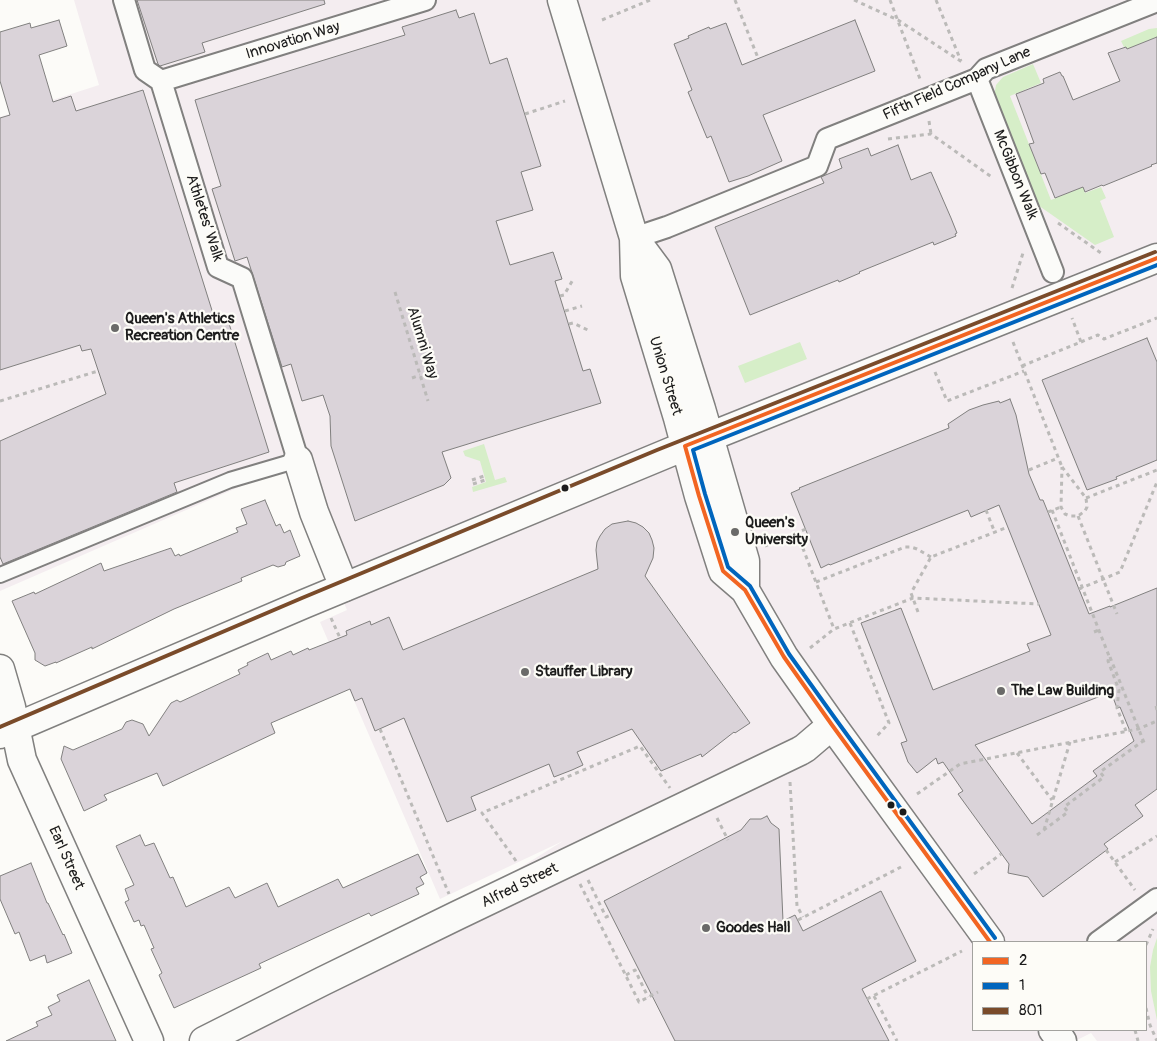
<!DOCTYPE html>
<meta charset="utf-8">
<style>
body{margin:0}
#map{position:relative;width:1157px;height:1041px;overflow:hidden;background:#fcfbf8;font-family:Pangolin,sans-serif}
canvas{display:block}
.legend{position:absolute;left:972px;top:941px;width:175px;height:90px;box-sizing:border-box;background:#fdfcf7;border:1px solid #a3a29f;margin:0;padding:6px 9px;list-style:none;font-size:15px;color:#1c1c1c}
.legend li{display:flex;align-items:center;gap:10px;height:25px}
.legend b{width:25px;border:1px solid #a3a29f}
</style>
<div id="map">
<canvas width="1157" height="1041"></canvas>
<ul class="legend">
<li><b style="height:6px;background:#f26522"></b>2</li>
<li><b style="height:6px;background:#0065bd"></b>1</li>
<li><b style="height:6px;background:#7a4b2a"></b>801</li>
</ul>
</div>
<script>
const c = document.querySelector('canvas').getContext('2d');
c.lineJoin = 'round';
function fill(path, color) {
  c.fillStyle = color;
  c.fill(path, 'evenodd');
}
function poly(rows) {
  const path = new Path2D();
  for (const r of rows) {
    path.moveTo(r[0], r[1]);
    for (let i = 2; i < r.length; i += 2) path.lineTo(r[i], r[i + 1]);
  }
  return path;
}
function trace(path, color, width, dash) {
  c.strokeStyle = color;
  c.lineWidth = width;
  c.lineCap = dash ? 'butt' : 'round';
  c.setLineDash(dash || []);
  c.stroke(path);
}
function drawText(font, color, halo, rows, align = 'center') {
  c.font = font + ' Pangolin,sans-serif';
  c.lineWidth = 4.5;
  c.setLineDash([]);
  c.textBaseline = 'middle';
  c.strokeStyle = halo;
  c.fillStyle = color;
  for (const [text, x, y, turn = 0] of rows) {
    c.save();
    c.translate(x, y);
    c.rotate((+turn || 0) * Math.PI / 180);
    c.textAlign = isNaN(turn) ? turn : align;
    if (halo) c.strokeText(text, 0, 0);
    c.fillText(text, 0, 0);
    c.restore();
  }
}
fill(poly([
 [74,0,1157,0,1157,1041,1097,1041,1091,1033,1075,1041,241,1041,563,841,440,899,320,622,347,610,285,467,0,591,0,117,99,85],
 [973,942,1146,942,1146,1030,973,1030]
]), '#f4edf0');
fill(poly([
 [1157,28,1157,37,1127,49,1126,47,1124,47,1121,41,1149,29],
 [1033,64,1041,83,1010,96,1051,200,1083,187,1085,193,1101,187,1106,198,1100,201,1114,237,1095,245,1035,203,994,96,996,85,1003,77],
 [800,342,807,359,745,383,738,366],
 [484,444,495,480,505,477,507,482,473,492,472,487,486,482,480,461,465,456,463,451],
 [1157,938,1157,1020,1151,991,1150,967,1153,950]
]), '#d6eec8');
const building = poly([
 [137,0,324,0,325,4,202,43,205,52,160,66,158,64,137,0],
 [456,10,459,18,474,13,490,64,507,58,541,166,521,172,533,210,496,221,510,265,553,252,562,279,555,281,583,371,590,369,601,403,442,452,451,478,444,485,355,521,331,446,330,416,323,395,302,401,291,364,282,367,247,257,235,261,212,189,221,186,195,100,405,35,402,27,456,10],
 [59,20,67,46,39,55,53,102,71,96,76,111,143,90,215,320,227,317,269,452,174,483,177,492,3,564,0,557,0,441,106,394,91,349,82,351,80,345,0,370,0,118,10,115,0,81,0,32,30,23,31,28,59,20],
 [855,20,875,71,763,115,782,161,748,176,729,182,711,136,707,138,688,92,692,90,674,44,689,38,688,36,709,27,710,29,726,23,742,65,855,20],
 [1157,37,1157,163,1151,165,1152,166,1103,186,1102,185,1085,192,1083,187,1055,198,1045,173,1041,174,1029,144,1034,143,1016,94,1044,83,1043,79,1060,72,1062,76,1063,76,1073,100,1120,81,1108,53,1126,47,1127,49,1157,37],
 [898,145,911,180,931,172,951,218,957,233,955,234,956,236,934,245,933,242,859,272,860,273,839,282,838,280,750,315,715,227,824,183,821,177,842,168,839,159,868,148,871,156,898,145],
 [1147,338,1157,362,1157,460,1116,477,1117,479,1087,490,1042,380,1147,338],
 [1010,399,1016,415,1029,474,1040,500,1043,500,1089,614,1110,606,1110,607,1157,588,1157,789,1135,805,1143,816,1104,844,1108,849,1043,897,1028,877,1008,873,1009,864,958,794,963,791,943,762,938,764,936,758,917,773,908,762,901,743,907,741,861,623,901,608,933,690,1030,651,1027,644,1051,635,999,505,971,517,968,510,830,565,829,564,821,568,791,493,800,489,799,488,949,428,948,424,969,410,983,405,999,401,1000,403,1010,399],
 [1111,692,1117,708,1120,707,1134,741,1093,771,1097,776,1032,824,975,745,1111,692],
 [265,500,276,526,280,524,284,533,290,530,300,556,286,562,285,565,278,567,273,565,241,578,242,581,174,609,92,649,92,647,56,663,56,662,45,666,35,660,35,653,12,601,34,592,35,594,101,563,104,571,171,548,175,556,179,554,180,556,238,532,236,528,247,524,241,509,265,500],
 [628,521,636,523,643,527,649,533,652,540,654,548,653,558,645,576,750,723,735,733,734,732,702,757,701,754,661,771,632,729,577,752,583,765,572,770,554,777,549,764,471,797,476,810,447,822,404,718,375,731,362,698,355,701,350,689,271,723,275,733,163,786,157,773,104,795,107,800,84,811,61,759,64,746,73,750,122,729,126,722,132,720,143,724,149,736,171,703,177,700,180,702,240,674,238,670,248,665,247,663,268,653,271,660,291,651,293,655,308,648,309,650,347,635,346,631,370,621,371,625,389,617,403,650,598,569,596,550,597,542,600,536,605,529,612,524,628,521],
 [767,816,771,823,779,829,783,921,795,915,803,931,881,891,916,961,862,989,889,1041,675,1041,604,901,741,830,750,819,761,819,767,816],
 [140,835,145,846,154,843,170,878,173,877,186,907,229,887,235,898,267,883,278,907,338,879,343,888,418,854,427,873,420,877,424,884,416,888,419,894,371,916,369,913,332,930,259,964,261,968,174,1008,159,975,162,973,151,949,154,948,144,925,141,926,139,920,134,922,125,902,129,900,125,889,134,885,116,846,140,835],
 [31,863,47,903,48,903,63,935,64,934,72,953,47,963,45,955,30,961,19,932,15,934,0,899,0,876,31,863],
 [89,980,116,1041,6,1041,38,1026,36,1022,52,1015,48,1007,60,1001,57,995,89,980]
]);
fill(building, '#dad3d9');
trace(building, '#81807f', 1);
const service = poly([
 [0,575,230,480,298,460]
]);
const pedestrian = poly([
 [124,0,145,70,161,81,218,267,242,278,298,460],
 [977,79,1053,272],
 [161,81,425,0],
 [634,238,667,227,817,166,827,139,977,79,986,69,1157,1],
 [1098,942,1157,899]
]);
const minor = poly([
 [298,460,314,512,344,587],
 [0,669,11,707,22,760,149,1041]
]);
const tertiary = poly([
 [204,1041,323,981,456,916,800,751,805,748,832,725]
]);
const secondary = poly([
 [562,0,634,238,635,276,678,418,699,496,723,571,745,590,784,657,832,725,990,942],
 [634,238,657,269,701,409,745,561,745,590],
 [709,437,1157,258],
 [0,734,304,604,685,446],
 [1053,1030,1062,1041]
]);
trace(service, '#81807f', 18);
trace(pedestrian, '#81807f', 24);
trace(minor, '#81807f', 31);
trace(tertiary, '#81807f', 31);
trace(secondary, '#81807f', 31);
trace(poly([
 [735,0,758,58],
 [854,0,898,20,962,62],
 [890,0,920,79],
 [936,0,961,61],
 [602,20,650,0],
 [525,114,565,101],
 [929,121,931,134],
 [888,139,931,134,993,178],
 [1058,223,1101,253],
 [1012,288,1023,253],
 [395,292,428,401],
 [560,296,564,295,574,278],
 [565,311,582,306],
 [569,324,573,323,590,331],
 [1013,342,1062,467],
 [1081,342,1098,335,1104,339,1157,318],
 [1022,366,1081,342,1072,318],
 [935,372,947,401,1024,371],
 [412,378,420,375],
 [0,401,98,371],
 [1062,467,1086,498,1087,507,1085,511,1078,516,1070,516,1065,514,1061,507,1062,467],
 [1029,470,1058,458],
 [472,480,484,476],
 [473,484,485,480],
 [1086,498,1157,470],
 [986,510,995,533],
 [1052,510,1109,656,1108,661,1119,690,1117,708,1126,731],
 [1048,512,1061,507],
 [1078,516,1117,614],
 [797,533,834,629],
 [765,546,806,529],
 [816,582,905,547,911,547,917,549,931,557],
 [1079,589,1120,572,1157,482],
 [918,612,911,593,931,557,1008,527],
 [331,618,340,638],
 [850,623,889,723,875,738],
 [1094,632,1099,630],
 [810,648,834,629,913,598,1039,604],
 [1110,657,1145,745],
 [1156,706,1157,710],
 [380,729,449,894],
 [1017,753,1052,800],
 [790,782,797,906,803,917],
 [917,794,960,764,1138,729,1157,721],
 [717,818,728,840],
 [1044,830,1070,742],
 [1037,835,1068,812,1064,807,1104,777,1100,772,1143,741],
 [1106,850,1135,890],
 [516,861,482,813,640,746,670,788],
 [1115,862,1157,836],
 [974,874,1001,854],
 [588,880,606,917,611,915],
 [580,884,639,1002,658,992],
 [798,920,901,867],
 [1146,945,1153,929],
 [626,975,635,970,648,997],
 [874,996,897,1041],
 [867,999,962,951],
 [1146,1008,1150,1025,1157,1041],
 [1135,1030,1138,1041]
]), '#bbbab8', 3, [4, 4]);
trace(service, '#fbfbf9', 14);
trace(pedestrian, '#fbfbf9', 20);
trace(minor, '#fbfbf9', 28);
trace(tertiary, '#fbfbf9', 28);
trace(secondary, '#fbfbf9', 28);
trace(poly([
 [990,942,832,725,784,657,745,590,723,571,699,496,685,446,1157,258]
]), '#f26522', 4);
trace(poly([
 [995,938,837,721,789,654,750,586,728,567,705,494,693,450,1157,265]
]), '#0065bd', 4);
trace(poly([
 [0,727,302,598,657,450,1155,252]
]), '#7a4b2a', 4);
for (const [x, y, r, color] of [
 [115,328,5,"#6a6a69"],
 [565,488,4.5,"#1c1c1c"],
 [735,532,5,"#6a6a69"],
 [525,672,5,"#6a6a69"],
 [1001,691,5,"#6a6a69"],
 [891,805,4.5,"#1c1c1c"],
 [903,812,4.5,"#1c1c1c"],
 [706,928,5,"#6a6a69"]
]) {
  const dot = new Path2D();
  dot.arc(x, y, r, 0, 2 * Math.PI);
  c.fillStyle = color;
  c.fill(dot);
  trace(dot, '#fdfcf7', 2);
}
drawText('15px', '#1c1c1c', '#fdfcf7', [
 ["Innovation Way",293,41,-17],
 ["Fifth Field Company Lane",957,84,-24],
 ["McGibbon Walk",1015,175,68],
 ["Athletes’ Walk",204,218,72],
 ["Alumni Way",422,343,73],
 ["Union Street",665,376,73],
 ["Earl Street",66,858,66],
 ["Alfred Street",520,886,-26]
]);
drawText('bold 15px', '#1c1c1c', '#fdfcf7', [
 ["Queen's Athletics",125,319],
 ["Recreation Centre",125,336],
 ["Queen's",745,523],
 ["University",745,540],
 ["Stauffer Library",535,672],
 ["The Law Building",1011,691],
 ["Goodes Hall",716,928]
], 'left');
</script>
